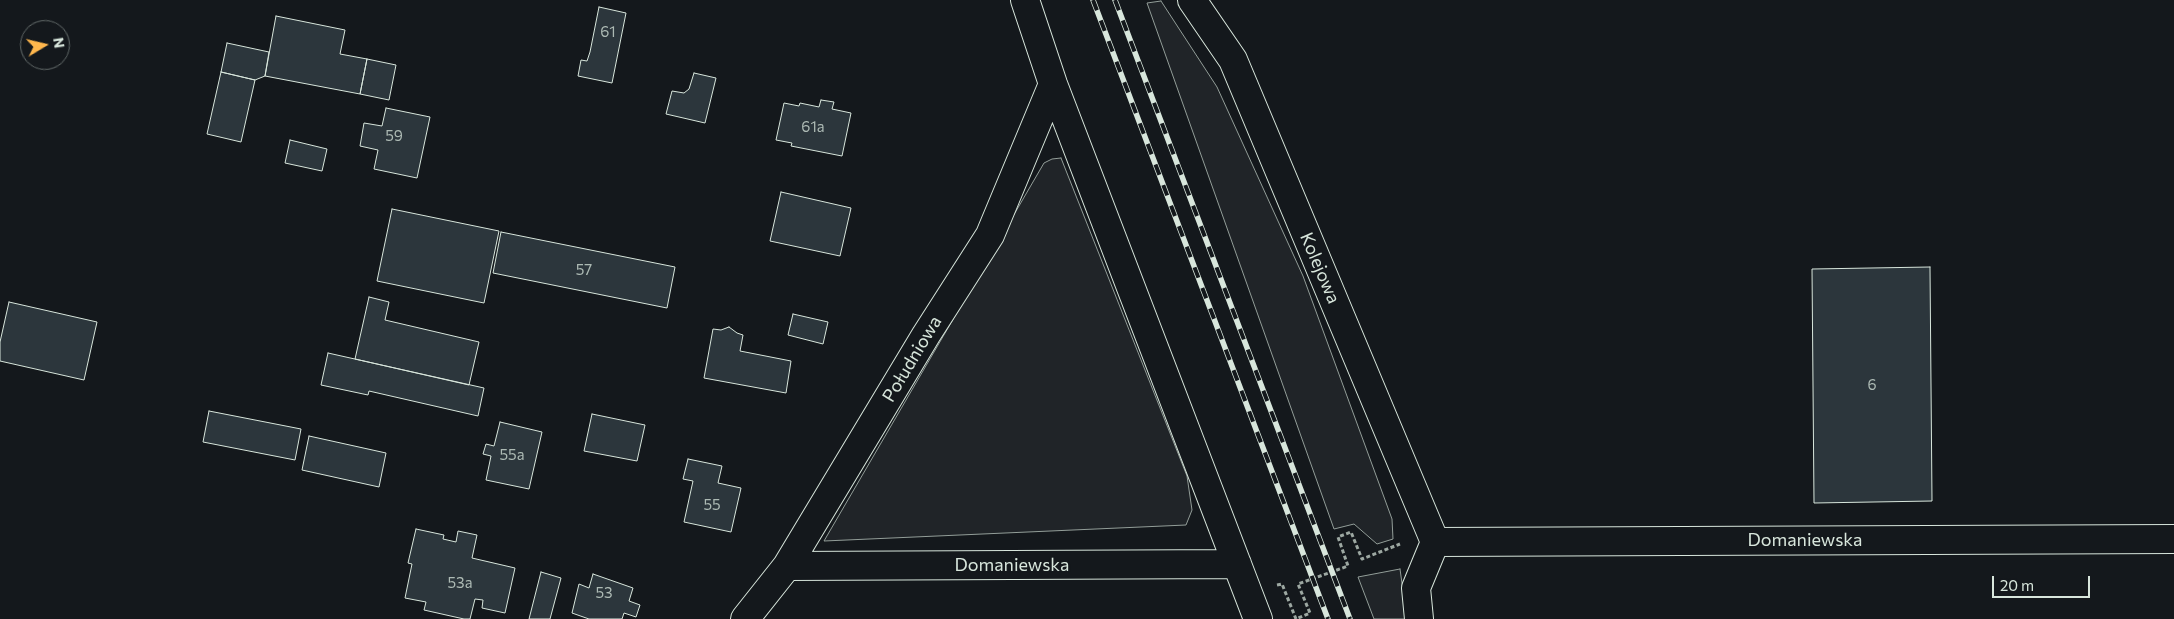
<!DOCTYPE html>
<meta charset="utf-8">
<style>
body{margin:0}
#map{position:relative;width:2174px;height:619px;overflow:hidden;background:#14181c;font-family:Commissioner,sans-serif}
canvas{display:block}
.north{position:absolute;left:20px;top:20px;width:50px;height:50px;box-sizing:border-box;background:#14181c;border:1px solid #626a69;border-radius:50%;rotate:81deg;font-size:14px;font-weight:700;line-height:20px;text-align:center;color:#d8e6dc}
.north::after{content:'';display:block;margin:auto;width:18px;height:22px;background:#ffb74d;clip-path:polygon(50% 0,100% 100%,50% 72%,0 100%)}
.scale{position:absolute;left:1992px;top:576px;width:98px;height:22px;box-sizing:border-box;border:2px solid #d8e6dc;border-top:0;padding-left:6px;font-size:15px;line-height:18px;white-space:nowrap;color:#d8e6dc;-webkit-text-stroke:4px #14181c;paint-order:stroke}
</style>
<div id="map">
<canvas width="2174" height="619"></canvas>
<div class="north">N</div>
<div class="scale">20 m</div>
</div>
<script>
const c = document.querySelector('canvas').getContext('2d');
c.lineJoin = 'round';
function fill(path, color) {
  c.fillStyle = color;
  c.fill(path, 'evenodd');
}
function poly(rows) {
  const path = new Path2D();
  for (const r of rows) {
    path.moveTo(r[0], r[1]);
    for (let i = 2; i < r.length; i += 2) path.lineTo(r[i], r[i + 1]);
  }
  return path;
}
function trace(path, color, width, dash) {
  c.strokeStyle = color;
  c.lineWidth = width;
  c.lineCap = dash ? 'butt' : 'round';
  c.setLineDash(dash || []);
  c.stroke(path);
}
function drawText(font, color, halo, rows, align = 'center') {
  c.font = font + ' Commissioner,sans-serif';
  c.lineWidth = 4;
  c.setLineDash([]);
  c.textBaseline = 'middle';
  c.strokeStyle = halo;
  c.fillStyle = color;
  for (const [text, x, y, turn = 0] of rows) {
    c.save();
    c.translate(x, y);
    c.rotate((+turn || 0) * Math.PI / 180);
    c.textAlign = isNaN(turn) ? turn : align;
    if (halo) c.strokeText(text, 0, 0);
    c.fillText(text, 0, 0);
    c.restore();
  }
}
const green = poly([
 [1161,1,1217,87,1303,276,1392,519,1393,539,1377,544,1354,524,1334,529,1147,3,1161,1],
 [1061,158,1187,476,1192,510,1186,525,824,541,1044,163,1052,159,1061,158],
 [1400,569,1407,619,1374,619,1358,577,1400,569]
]);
fill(green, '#202428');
trace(green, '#939e99', 1);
const building = poly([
 [599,7,626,13,612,83,578,76,581,60,587,61,590,52,599,7],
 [276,16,345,30,340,54,367,59,360,94,265,76,276,16],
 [227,43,269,52,265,76,255,80,221,72,227,43],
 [367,59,396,65,389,100,360,94,367,59],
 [221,72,255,80,241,142,207,134,221,72],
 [694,73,716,78,705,123,666,114,672,91,684,93,689,89,694,73],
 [821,100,834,102,832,109,851,113,842,156,791,146,792,143,776,140,784,103,799,106,800,103,819,107,821,100],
 [386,108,430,117,417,178,374,169,378,150,360,146,364,123,382,126,386,108],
 [290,140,327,149,322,171,285,163,290,140],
 [781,192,851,208,840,256,770,241,781,192],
 [392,209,499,231,484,303,377,281,392,209],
 [501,232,675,267,667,308,493,273,501,232],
 [1930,267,1932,501,1814,503,1812,269,1930,267],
 [369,297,389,302,385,320,479,342,469,385,355,359,369,297],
 [9,302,97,322,84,380,0,361,0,342,9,302],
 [793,314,828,322,823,344,788,335,793,314],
 [729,327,737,333,743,335,740,351,791,361,786,393,704,378,713,329,721,330,729,327],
 [328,353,484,388,478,416,369,391,368,395,321,385,328,353],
 [209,411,301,429,295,460,203,442,209,411],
 [592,414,645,425,637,461,584,451,592,414],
 [500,422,542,432,529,489,486,480,491,456,483,454,486,444,494,446,500,422],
 [309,436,386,453,379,487,302,470,309,436],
 [688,459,722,466,718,483,741,488,731,532,684,522,693,481,683,479,688,459],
 [416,529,444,535,443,539,456,542,458,531,477,535,472,558,515,568,505,613,482,608,483,600,475,599,470,619,464,619,424,610,426,602,405,598,412,564,408,563,416,529],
 [541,572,561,578,550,619,529,619,541,572],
 [593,574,633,588,629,601,640,605,636,617,624,613,622,619,589,619,572,613,579,584,589,588,593,574]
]);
fill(building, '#2c363c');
trace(building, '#d8e6dc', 1);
const street = poly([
 [1025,0,1053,84,1258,619],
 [1192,0,1233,60,1435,542],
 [1435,542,2174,539],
 [787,566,1237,564],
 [745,619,787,566,926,335,990,235,1053,84],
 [1419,619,1416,588,1435,542]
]);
trace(street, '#d8e6dc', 30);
trace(poly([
 [1277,585,1282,584,1296,619,1310,613,1298,584,1348,566,1338,537,1351,532,1362,559,1400,544]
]), '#9da8a2', 3, [4, 2.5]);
trace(street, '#14181c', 28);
const rail = poly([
 [1093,0,1328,619],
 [1115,0,1350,619]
]);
trace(rail, '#d8e6dc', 5.5);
trace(rail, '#14181c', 4, [11]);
drawText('15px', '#adbab4', null, [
 ["61",608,32],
 ["61a",813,127],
 ["59",394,136],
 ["57",584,270],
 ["6",1872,385],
 ["55a",512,455],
 ["55",712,505],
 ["53a",460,583],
 ["53",604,593]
]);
drawText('18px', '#d8e6dc', '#14181c', [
 ["Kolejowa",1320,268,67],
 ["Południowa",912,359,-59],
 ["Domaniewska",1805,540],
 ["Domaniewska",1012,565]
]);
</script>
